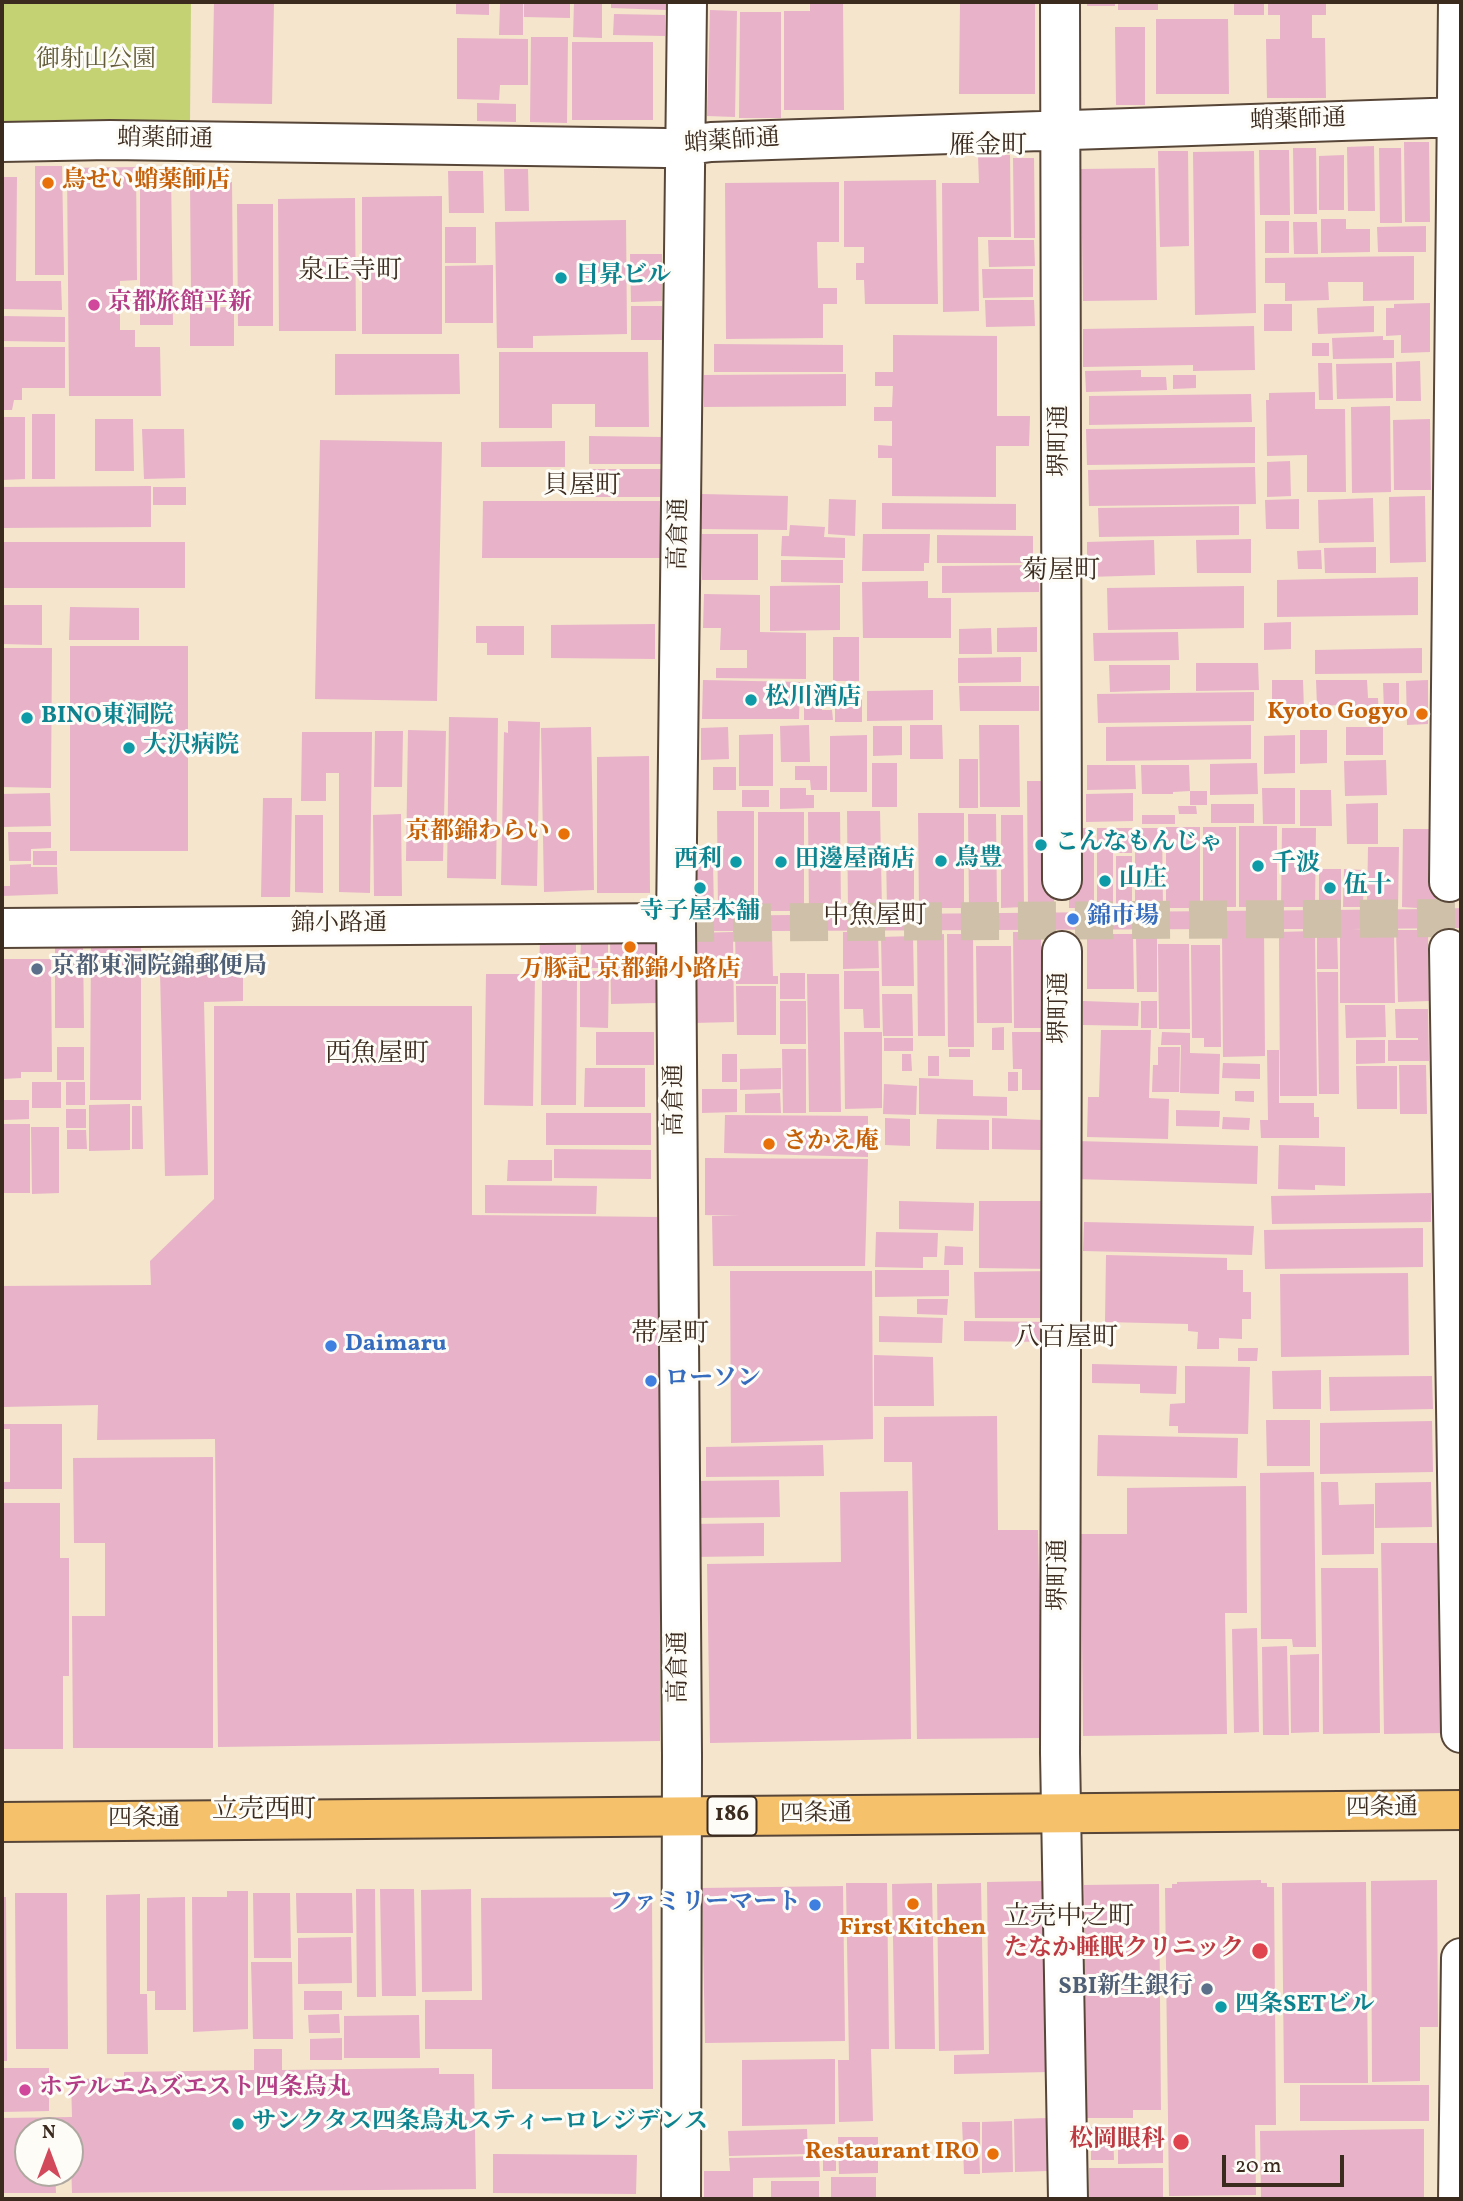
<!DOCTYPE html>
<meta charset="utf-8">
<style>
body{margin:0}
#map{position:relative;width:1463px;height:2201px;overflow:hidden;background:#f4e5cc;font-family:Vollkorn,serif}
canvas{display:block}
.frame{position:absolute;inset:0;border:4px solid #3b2a1e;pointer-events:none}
.north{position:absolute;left:14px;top:2117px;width:70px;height:70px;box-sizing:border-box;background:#fdfcf7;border:2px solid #afa8a0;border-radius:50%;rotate:0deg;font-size:19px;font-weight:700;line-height:28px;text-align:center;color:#3b2a1e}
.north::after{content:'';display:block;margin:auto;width:24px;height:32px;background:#d1495b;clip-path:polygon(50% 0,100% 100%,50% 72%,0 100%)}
.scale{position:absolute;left:1222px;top:2155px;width:122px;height:32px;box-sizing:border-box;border:4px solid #3b2a1e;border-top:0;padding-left:9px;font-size:21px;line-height:24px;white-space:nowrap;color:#3b2a1e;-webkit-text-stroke:5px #fdfcf7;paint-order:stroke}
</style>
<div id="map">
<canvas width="1463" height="2201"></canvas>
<div class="frame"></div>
<div class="north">N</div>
<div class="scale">20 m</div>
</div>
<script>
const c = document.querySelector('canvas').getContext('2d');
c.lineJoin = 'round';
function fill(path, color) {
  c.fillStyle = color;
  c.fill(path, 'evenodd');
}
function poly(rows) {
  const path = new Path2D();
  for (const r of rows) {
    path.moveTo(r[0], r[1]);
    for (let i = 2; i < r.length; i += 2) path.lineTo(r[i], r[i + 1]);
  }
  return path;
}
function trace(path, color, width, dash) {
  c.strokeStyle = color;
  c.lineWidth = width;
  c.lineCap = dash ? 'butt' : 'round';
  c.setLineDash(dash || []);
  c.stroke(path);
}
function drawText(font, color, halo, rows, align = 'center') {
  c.font = font + ' Vollkorn,"Noto Serif JP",serif';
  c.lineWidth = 6;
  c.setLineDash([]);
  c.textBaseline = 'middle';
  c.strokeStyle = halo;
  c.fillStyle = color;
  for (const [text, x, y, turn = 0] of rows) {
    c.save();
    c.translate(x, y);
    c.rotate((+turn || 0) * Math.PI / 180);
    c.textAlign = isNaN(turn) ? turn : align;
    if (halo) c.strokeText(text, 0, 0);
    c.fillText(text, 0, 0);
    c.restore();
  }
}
fill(poly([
 [2,2,191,2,190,122,2,122]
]), '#c4d274');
fill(poly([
 [214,2,274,2,272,104,212,103],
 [456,2,489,2,489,15,456,14],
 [524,2,570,2,570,18,524,17],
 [574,2,602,2,602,38,573,37],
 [611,2,666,2,666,10,611,8],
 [810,2,843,2,844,110,784,110,784,11,810,11],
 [960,2,1035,2,1035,94,959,94],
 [1087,2,1115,2,1115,6,1087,6],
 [1118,2,1158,2,1158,10,1118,10],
 [1234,2,1264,2,1264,15,1234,15],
 [1268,2,1326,2,1326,15,1312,15,1312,38,1325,38,1326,98,1267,98,1266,39,1280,39,1280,15,1268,15],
 [500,4,523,4,523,35,499,35],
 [710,10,737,11,735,117,707,116],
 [740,12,781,12,781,118,739,118],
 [614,14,665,15,665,36,613,35],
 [1156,19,1228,19,1229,94,1156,94],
 [1115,27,1145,27,1145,105,1116,105],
 [531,37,568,37,567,123,530,122],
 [457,38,528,39,528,85,500,85,499,100,457,99],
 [572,42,653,42,653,120,572,120],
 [477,103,516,104,516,122,477,121],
 [1404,142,1429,142,1430,222,1405,222],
 [1374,146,1375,211,1348,211,1347,147],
 [1293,148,1316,148,1317,214,1294,214],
 [1379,148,1401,148,1402,223,1380,223],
 [1259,150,1289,150,1290,215,1260,215],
 [1158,151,1188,151,1189,246,1160,247],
 [1254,151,1256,313,1195,315,1193,152],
 [978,155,1010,155,1011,237,978,237,979,311,943,312,942,183,979,183],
 [1344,155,1344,210,1319,210,1319,156],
 [1013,158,1034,158,1035,238,1014,238],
 [35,166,62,166,64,275,35,275],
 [136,167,137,280,120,281,120,330,135,330,135,347,160,347,161,396,69,396,67,168],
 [1155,168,1157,300,1083,301,1081,169],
 [504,169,528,169,529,211,505,211],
 [448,171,483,171,484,213,449,213],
 [140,172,171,172,173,325,140,325],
 [2,177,17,177,16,281,61,281,62,310,2,309],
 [936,180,938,304,865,304,864,280,856,280,856,263,864,263,864,247,844,247,844,181],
 [190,182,232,182,233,290,191,291],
 [839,182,839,242,817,242,818,288,837,288,837,304,823,304,823,338,726,339,725,183],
 [442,196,442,334,362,334,362,197],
 [355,198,356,331,279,331,278,199],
 [237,204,273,204,273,326,238,326],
 [1321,219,1346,219,1346,229,1370,229,1370,252,1321,253],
 [626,220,627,334,533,336,533,348,497,348,495,222],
 [1265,221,1289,221,1289,253,1265,253],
 [1293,222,1317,222,1318,254,1294,254],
 [1426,226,1426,252,1378,252,1377,227],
 [445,227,476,227,476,263,445,263],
 [988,240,1034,240,1035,266,989,267],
 [630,254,662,254,662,301,631,302],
 [1414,256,1414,300,1363,301,1363,282,1328,282,1329,300,1285,301,1285,283,1265,283,1265,258],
 [493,265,493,323,445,323,445,266],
 [982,269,1033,269,1033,297,983,298],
 [985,300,1034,300,1035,326,986,327],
 [1430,303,1430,352,1401,353,1401,335,1386,336,1386,308,1394,308,1394,304],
 [1264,304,1292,304,1292,331,1264,331],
 [631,306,662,306,662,340,631,340],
 [1374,306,1374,332,1318,334,1317,308],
 [234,307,234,346,190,346,190,308],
 [2,316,65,317,65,342,2,341],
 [1254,326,1255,370,1193,371,1193,365,1083,367,1083,329],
 [893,335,997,336,997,416,1030,416,1029,446,996,446,996,497,892,496,892,458,878,458,878,445,892,446,892,421,874,421,874,407,892,407,893,386,875,386,875,372,893,372],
 [1383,336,1383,340,1394,340,1394,358,1333,359,1332,338],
 [1312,343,1329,343,1329,356,1312,356],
 [714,344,843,345,843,372,714,372],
 [2,347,65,347,65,388,22,388,22,400,14,400,12,410,2,410],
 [499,352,648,352,649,427,595,427,595,404,552,404,552,428,499,428],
 [335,354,459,354,460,394,335,395],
 [1420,361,1421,401,1396,401,1396,362],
 [1318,363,1332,363,1333,400,1319,400],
 [1392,363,1393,398,1337,399,1336,364],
 [1141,370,1141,377,1166,377,1167,390,1086,392,1085,371],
 [846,374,846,406,704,407,704,375],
 [1173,375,1196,375,1196,388,1173,389],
 [1315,392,1315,409,1345,409,1346,492,1307,492,1307,455,1267,456,1266,400,1269,400,1269,393],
 [1251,394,1252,422,1089,425,1089,396],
 [1390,406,1391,492,1352,493,1351,407],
 [32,414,55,414,55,479,32,479],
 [2,417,25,417,25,479,2,480],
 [95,419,133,419,134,471,95,471],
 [1430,419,1431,490,1394,490,1393,420],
 [1255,427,1255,463,1087,465,1086,429],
 [142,429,184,429,185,478,144,479],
 [589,436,662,437,661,464,589,464],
 [320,440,442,442,437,701,315,699],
 [565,441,565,467,481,467,481,442],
 [1290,461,1291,496,1267,497,1267,462],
 [1255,467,1256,504,1089,506,1088,470],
 [590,469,662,469,661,497,590,497],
 [151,486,151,527,2,528,2,487],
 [153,487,186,487,186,505,153,505],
 [702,494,788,496,787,530,701,529],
 [1425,496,1426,562,1390,563,1389,497],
 [1373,498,1374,542,1319,543,1318,500],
 [829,499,856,500,855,536,828,534],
 [1299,499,1299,529,1266,529,1265,500],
 [483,501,661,501,661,558,482,558],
 [882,503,1016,504,1016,530,882,529],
 [1239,506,1239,535,1099,537,1098,508],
 [790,525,825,527,824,537,845,538,845,558,781,556,782,536,789,536],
 [702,534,758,534,758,580,702,580],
 [863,534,930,534,929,563,924,563,924,571,862,571],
 [937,535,1033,536,1033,563,937,563],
 [1251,539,1251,573,1197,573,1196,540],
 [1154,540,1155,575,1087,577,1087,542],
 [2,542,185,542,185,588,2,588],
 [1376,547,1376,573,1325,573,1324,548],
 [1321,550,1322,569,1298,569,1297,551],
 [781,560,843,560,843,583,781,582],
 [1039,565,1039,592,942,593,942,566],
 [1418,577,1418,615,1277,617,1277,580],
 [928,581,928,598,951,598,951,638,863,638,862,582],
 [840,585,840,630,770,631,770,586],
 [1244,586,1244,628,1108,630,1107,588],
 [704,594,760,595,760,632,806,633,806,679,716,678,716,668,747,668,747,650,720,650,721,628,703,628],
 [2,605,42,605,42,645,2,644],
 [70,607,139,608,139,640,69,640],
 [1291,622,1291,649,1264,650,1264,623],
 [655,624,655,659,551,658,551,625],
 [476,626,524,626,524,655,487,655,487,643,476,643],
 [1037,627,1037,652,997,652,997,628],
 [991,628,992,654,959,654,959,629],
 [1178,632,1179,660,1094,661,1093,633],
 [833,637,859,637,859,681,833,681],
 [70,646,188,646,188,851,70,851],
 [2,648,52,648,51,788,2,787],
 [1422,648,1422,673,1315,674,1315,650],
 [1021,657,1021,682,958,683,958,658],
 [1196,663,1258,663,1259,690,1196,691],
 [1109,665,1170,665,1170,690,1110,692],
 [703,680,800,682,799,719,702,719],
 [1272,680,1303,680,1304,710,1272,711],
 [1316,680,1367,680,1368,698,1378,698,1379,719,1342,719,1342,705,1317,706],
 [1428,680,1428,724,1407,725,1406,681],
 [1383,683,1399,683,1399,711,1384,711],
 [959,686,1039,686,1039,711,960,711],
 [835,688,862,688,862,722,835,722],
 [933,690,933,720,867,721,867,691],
 [1254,692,1254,721,1098,723,1097,694],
 [804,701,821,701,822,710,832,710,833,720,804,720],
 [449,717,498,718,496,879,447,878],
 [508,721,540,722,537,886,501,885,504,732,508,733],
 [809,725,810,762,781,762,780,726],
 [910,725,942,725,943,759,910,759],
 [979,725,1019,725,1020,807,980,807],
 [1251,725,1251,759,1106,761,1106,727],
 [873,726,902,726,902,755,873,756],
 [591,727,594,890,544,892,541,728],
 [728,727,729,759,701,760,701,728],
 [1346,727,1383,727,1383,755,1346,755],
 [408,730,446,731,443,861,406,861],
 [1300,730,1327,730,1327,763,1300,764],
 [375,731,403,731,402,787,374,787],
 [302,732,372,732,370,893,339,892,339,773,326,773,326,801,301,801],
 [773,734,773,786,739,786,739,735],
 [867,735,867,792,830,792,830,736],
 [1295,735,1295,773,1264,774,1264,736],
 [649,756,650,893,597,893,597,757],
 [959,759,978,759,978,808,959,808],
 [1386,760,1387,795,1345,796,1344,761],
 [872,763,897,763,897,807,872,807],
 [1257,763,1258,794,1210,795,1210,764],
 [1087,765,1135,765,1136,789,1087,790],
 [1141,765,1189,765,1190,791,1207,791,1207,805,1190,805,1190,791,1173,792,1173,794,1142,794],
 [795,766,827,766,827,790,811,790,810,780,795,780],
 [713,767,736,767,736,790,713,790],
 [1027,781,1053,781,1054,909,1028,909],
 [780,788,806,788,806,795,814,795,814,808,780,809],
 [1262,788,1295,788,1295,824,1263,824],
 [742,790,769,790,769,807,742,807],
 [1300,790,1331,790,1332,826,1300,826],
 [50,793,51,826,2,827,2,794],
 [1133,793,1133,821,1086,822,1086,794],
 [263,798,292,798,290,897,261,897],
 [1378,803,1378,844,1347,844,1346,804],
 [1211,804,1254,804,1254,823,1211,823],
 [1178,806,1196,806,1197,814,1179,814],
 [717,811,754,811,754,912,718,912],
 [847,811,880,811,882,910,848,911],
 [758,812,804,812,804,911,758,911],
 [808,812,840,812,841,910,809,911],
 [918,813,964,813,964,908,919,908],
 [401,814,402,896,374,896,373,815],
 [968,814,996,814,997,907,969,907],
 [295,815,323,815,323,893,295,892],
 [1001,815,1023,815,1024,907,1001,908],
 [1142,815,1175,815,1175,824,1142,824],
 [1239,826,1277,826,1277,907,1239,907],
 [1166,827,1200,827,1200,908,1166,908],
 [1203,827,1236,827,1236,907,1203,907],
 [1069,828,1094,828,1094,908,1069,908],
 [1097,828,1132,828,1132,853,1113,853,1113,908,1097,908],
 [1135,828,1162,828,1163,907,1135,908],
 [1282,828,1316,828,1315,907,1281,907],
 [1403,829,1438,829,1436,909,1461,908,1461,928,1351,929,1394,930,1395,1003,1340,1003,1340,929,1337,929,1338,969,1317,969,1317,929,1264,929,1265,1056,1223,1057,1222,929,772,931,773,976,778,976,778,984,736,984,735,931,686,931,685,916,1433,909,1402,907],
 [8,832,51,832,51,848,31,849,31,861,9,861],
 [1368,847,1399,847,1398,907,1367,907],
 [914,849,914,908,887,909,886,850],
 [33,851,57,851,57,865,33,865],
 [1116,856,1132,856,1132,907,1116,908],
 [713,863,714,911,686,912,686,864],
 [31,864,31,867,57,867,58,894,2,896,2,886,10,886,10,865],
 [1319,869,1341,869,1341,907,1319,907],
 [1344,869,1364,870,1363,907,1343,907],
 [1396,930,1428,930,1429,1001,1398,1002],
 [1315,931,1317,1096,1280,1096,1279,932],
 [733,932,734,1022,693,1023,692,933],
 [843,932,878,932,879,968,843,969],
 [1013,932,1041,932,1042,1028,1014,1028],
 [944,934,945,1036,918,1036,917,935],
 [947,934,973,934,974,1047,948,1047],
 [1087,934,1133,934,1134,989,1087,989],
 [610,936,655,936,656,1003,611,1004],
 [913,936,914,986,882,986,881,937],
 [1136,936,1157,936,1157,992,1137,992],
 [540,940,576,941,576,972,539,972],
 [581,941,608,942,608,968,580,968],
 [55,942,83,942,84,1028,55,1028],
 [91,944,141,944,141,1100,90,1100],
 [1158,944,1189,944,1190,1029,1159,1029],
 [1191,945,1220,945,1221,1047,1204,1047,1204,1038,1192,1038],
 [976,946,1011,946,1012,1023,977,1023],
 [2,959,51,959,52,1072,21,1072,21,1078,2,1079],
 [243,970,243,1001,204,1002,208,1175,165,1176,160,972],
 [580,971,609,971,608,1028,580,1027],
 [844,971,879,971,880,1028,864,1028,863,1009,844,1009],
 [1317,972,1338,972,1339,1094,1319,1094],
 [780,973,805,973,805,999,780,999],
 [486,974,535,974,533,1106,484,1105],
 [807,974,839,974,841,1112,809,1112],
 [542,980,577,980,576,1105,541,1105],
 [736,986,776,986,776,1035,737,1035],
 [882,994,912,994,913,1036,883,1036],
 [780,1001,806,1001,806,1044,780,1044],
 [1083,1001,1139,1003,1138,1026,1083,1025],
 [1141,1001,1157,1001,1157,1028,1141,1028],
 [1345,1005,1385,1005,1386,1037,1346,1038],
 [214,1006,472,1006,472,1215,660,1217,660,1741,218,1747,215,1439,97,1440,98,1405,2,1407,2,1286,151,1285,150,1261,214,1199],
 [1395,1009,1428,1009,1429,1061,1388,1061,1388,1040,1418,1040,1418,1038,1396,1038],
 [1004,1027,1004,1050,992,1050,992,1028],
 [1101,1030,1151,1030,1149,1098,1169,1099,1168,1139,1087,1137,1088,1097,1099,1097],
 [596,1032,654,1032,654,1065,596,1065],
 [844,1032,882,1032,882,1108,845,1109],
 [1012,1032,1043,1032,1043,1090,1022,1090,1022,1069,1013,1069],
 [1162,1032,1190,1033,1190,1053,1220,1054,1219,1094,1180,1093,1181,1045,1161,1045],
 [884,1038,913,1038,913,1051,884,1051],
 [1356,1040,1385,1040,1385,1063,1356,1064],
 [57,1047,84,1047,84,1080,57,1080],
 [1158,1047,1180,1047,1179,1092,1152,1092,1153,1065,1158,1065],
 [782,1049,806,1049,806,1113,783,1113],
 [949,1049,970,1049,970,1057,949,1057],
 [1267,1050,1279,1050,1279,1103,1314,1103,1314,1117,1319,1117,1319,1138,1261,1138,1260,1120,1268,1120],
 [722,1054,737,1054,737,1082,722,1082],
 [902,1054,911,1054,912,1071,902,1071],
 [928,1056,939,1056,939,1076,928,1076],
 [1223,1063,1260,1064,1260,1079,1222,1078],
 [1399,1065,1426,1065,1427,1114,1400,1114],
 [1356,1066,1397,1066,1397,1109,1357,1109],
 [585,1068,645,1068,645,1107,584,1107],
 [781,1068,781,1089,740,1090,740,1069],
 [1008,1072,1018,1072,1018,1091,1008,1091],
 [919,1078,973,1080,973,1096,1007,1097,1007,1116,919,1114],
 [32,1082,61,1082,61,1108,32,1108],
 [66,1082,85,1082,85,1105,66,1105],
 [884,1084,917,1086,916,1115,883,1114],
 [702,1089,737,1089,737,1112,702,1113],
 [1235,1091,1254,1091,1254,1102,1235,1101],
 [780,1093,781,1113,745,1113,745,1094],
 [3,1100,29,1100,29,1119,4,1120],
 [130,1104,130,1150,89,1151,89,1105],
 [132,1106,142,1106,143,1149,132,1149],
 [66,1109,86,1109,86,1128,66,1128],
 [1176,1110,1220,1111,1219,1127,1176,1126],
 [546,1113,651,1113,651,1145,546,1145],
 [725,1115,868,1116,868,1157,724,1153],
 [1223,1117,1250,1118,1249,1130,1222,1129],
 [885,1118,910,1119,910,1146,885,1145],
 [992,1118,1042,1120,1041,1150,992,1149],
 [937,1119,989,1120,989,1150,936,1149],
 [2,1124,30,1124,30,1193,2,1193],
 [31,1127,59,1127,59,1193,32,1194],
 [67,1130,86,1130,87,1149,67,1149],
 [1076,1141,1258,1146,1257,1184,1074,1179],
 [1279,1145,1345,1147,1345,1186,1315,1185,1315,1190,1278,1189],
 [554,1149,651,1150,651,1179,554,1178],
 [705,1158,868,1159,865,1266,713,1266,712,1216,739,1216,705,1215],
 [508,1160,552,1160,552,1181,507,1181],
 [485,1185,597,1186,596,1214,485,1213],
 [1431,1193,1431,1222,1272,1224,1271,1196],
 [899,1201,974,1203,973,1231,899,1229],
 [979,1201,1052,1201,1052,1269,979,1268],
 [1084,1222,1254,1226,1252,1255,1083,1251],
 [1423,1228,1423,1267,1265,1269,1264,1230],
 [876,1232,938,1233,937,1257,923,1257,923,1268,875,1267],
 [945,1246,963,1247,963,1265,944,1265],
 [1106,1255,1227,1258,1227,1270,1243,1270,1243,1292,1251,1292,1251,1319,1242,1319,1242,1339,1219,1338,1219,1349,1197,1349,1198,1332,1188,1331,1188,1324,1105,1322],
 [875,1270,949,1270,949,1296,875,1297],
 [730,1271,872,1271,873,1439,731,1443],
 [1051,1271,1051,1318,975,1318,974,1272],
 [1408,1273,1409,1355,1281,1357,1280,1274],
 [917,1299,948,1299,947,1315,917,1314],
 [879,1316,943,1318,942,1343,879,1342],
 [964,1321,1051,1322,1051,1342,964,1341],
 [1238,1348,1258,1348,1257,1361,1238,1361],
 [874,1355,933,1357,934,1406,874,1406],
 [1092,1364,1177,1366,1176,1394,1140,1393,1140,1384,1092,1383],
 [1185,1366,1250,1367,1248,1434,1178,1433,1178,1426,1169,1426,1170,1404,1185,1403],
 [1321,1370,1321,1409,1273,1409,1272,1371],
 [1432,1376,1433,1409,1330,1411,1329,1377],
 [997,1416,998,1530,1038,1530,1042,1738,917,1739,912,1462,884,1462,884,1417],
 [1266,1420,1310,1420,1310,1466,1267,1466],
 [1432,1421,1433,1472,1320,1474,1320,1423],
 [2,1424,62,1424,62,1489,2,1489,2,1482,10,1482,10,1429,2,1429],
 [1098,1435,1238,1438,1237,1478,1097,1476],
 [823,1445,824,1476,706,1477,706,1447],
 [213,1457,213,1748,73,1748,72,1616,105,1616,105,1543,74,1543,73,1458],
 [1314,1472,1316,1647,1293,1647,1292,1639,1261,1639,1260,1473],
 [779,1480,780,1517,693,1518,693,1481],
 [1321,1482,1338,1482,1339,1505,1374,1504,1374,1554,1322,1555],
 [1431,1482,1432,1527,1375,1528,1375,1483],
 [1246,1486,1247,1613,1225,1613,1227,1734,1083,1736,1081,1534,1127,1534,1127,1488],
 [908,1491,911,1739,710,1743,707,1564,841,1562,840,1492],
 [2,1503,60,1503,60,1558,69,1558,69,1676,63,1676,63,1749,2,1749],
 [764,1523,764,1556,693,1557,693,1524],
 [1381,1543,1440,1543,1443,1733,1384,1734],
 [1321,1568,1378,1568,1380,1733,1323,1734],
 [1257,1628,1259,1732,1234,1733,1232,1629],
 [1287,1646,1289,1735,1263,1735,1262,1647],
 [1319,1654,1319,1732,1291,1733,1290,1655],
 [1261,1880,1261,1883,1267,1883,1267,1887,1274,1887,1276,2125,1255,2125,1256,2195,1169,2196,1165,1888,1172,1888,1172,1884,1177,1884,1177,1882],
 [1437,1880,1438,2027,1420,2027,1420,2081,1372,2082,1371,1881],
 [1046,1881,1049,2072,954,2074,954,2055,989,2054,987,1882],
 [1366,1882,1368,2083,1284,2083,1282,1883],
 [846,1883,887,1883,889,2049,871,2049,873,2121,839,2122,838,2060,849,2060],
 [932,1883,935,2049,895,2049,892,1884],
 [981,1883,984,2050,939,2051,937,1884],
 [1159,1884,1161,2110,1133,2110,1133,2118,1087,2118,1084,1885],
 [843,1886,845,2041,705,2043,702,1888],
 [356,1889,375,1889,376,1997,357,1997],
 [380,1889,414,1889,416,1996,382,1996],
 [471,1889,472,1991,422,1992,421,1890],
 [227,1891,248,1891,248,2029,193,2032,192,1897,227,1897],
 [15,1893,67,1893,68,2049,16,2049],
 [253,1893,290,1893,291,1958,254,1958],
 [296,1893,352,1893,353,1933,297,1933],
 [140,1894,140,1994,147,1994,148,2054,107,2054,106,1895],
 [2,1897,6,1897,7,2061,2,2061],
 [185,1897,186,2010,155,2010,155,1991,147,1991,147,1898],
 [652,1897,653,2089,492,2089,492,2049,425,2049,425,2000,482,2000,481,1898],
 [351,1937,352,1983,298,1984,298,1938],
 [251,1962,292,1962,293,2039,253,2039],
 [304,1991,342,1991,342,2010,304,2010],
 [339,2014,340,2033,309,2033,308,2015],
 [419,2015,420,2058,344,2058,344,2016],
 [342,2038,342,2060,310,2060,310,2039],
 [254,2049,282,2049,282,2070,439,2068,439,2074,474,2074,476,2189,72,2193,70,2131,28,2131,28,2173,55,2173,56,2193,2,2193,2,2118,72,2117,71,2079,124,2078,124,2072,254,2070],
 [835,2059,835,2124,742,2126,742,2060],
 [2,2068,49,2068,49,2111,2,2112],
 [1300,2085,1429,2085,1429,2121,1300,2121],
 [1047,2118,1048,2171,1015,2172,1014,2119],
 [1012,2121,1013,2172,982,2173,982,2122],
 [962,2122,980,2122,980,2145,963,2145],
 [1113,2126,1114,2160,1091,2160,1091,2127],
 [807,2129,808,2154,729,2156,728,2131],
 [1424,2129,1424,2199,1261,2199,1260,2131],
 [1163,2130,1163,2163,1118,2164,1118,2131],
 [838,2137,878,2137,878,2173,839,2174],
 [963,2147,979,2147,980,2174,964,2174],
 [493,2154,637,2155,636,2194,493,2193],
 [819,2156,820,2177,753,2178,753,2199,704,2199,704,2171,730,2171,729,2158],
 [823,2157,836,2157,836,2171,823,2171],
 [1089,2168,1163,2168,1163,2199,1089,2199],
 [831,2177,876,2177,876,2199,831,2199],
 [771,2181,819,2181,819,2199,771,2199]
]), '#e8b2c9');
trace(poly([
 [676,923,1461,918]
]), '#cfc0a9', 38, [38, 19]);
const street = poly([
 [1060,2,1062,880],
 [2,142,110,140,666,148,711,142,1461,117],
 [1449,882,1458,2],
 [2,928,676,923],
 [1449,949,1461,1733],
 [1062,951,1060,1753,1068,2199],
 [681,2199,682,1755,676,923,687,2],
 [1458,2199,1461,1958]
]);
const primary = poly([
 [2,1822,1461,1810]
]);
trace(street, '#574638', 42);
trace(primary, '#574638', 42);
trace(street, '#fff', 38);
trace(primary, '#f5c16b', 38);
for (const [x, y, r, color] of [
 [48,183,7,"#e8710a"],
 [561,278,7,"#0f9aa8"],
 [94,305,7,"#d1479c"],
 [751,700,7,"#0f9aa8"],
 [1422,714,7,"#e8710a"],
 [27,718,7,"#0f9aa8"],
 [129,748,7,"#0f9aa8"],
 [564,834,7,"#e8710a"],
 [1041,845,7,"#0f9aa8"],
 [941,861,7,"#0f9aa8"],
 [736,862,7,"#0f9aa8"],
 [781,862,7,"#0f9aa8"],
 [1258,866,7,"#0f9aa8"],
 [1105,881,7,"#0f9aa8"],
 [700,888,7,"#0f9aa8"],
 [1330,888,7,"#0f9aa8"],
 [1073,919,7,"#3f7fe0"],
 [630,947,7,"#e8710a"],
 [37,969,7,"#5c6f8a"],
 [769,1144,7,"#e8710a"],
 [331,1346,7,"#3f7fe0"],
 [651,1381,7,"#3f7fe0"],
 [913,1904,7,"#e8710a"],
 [815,1905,7,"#3f7fe0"],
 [1260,1951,9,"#e0444e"],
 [1207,1989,7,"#5c6f8a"],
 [1221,2007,7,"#0f9aa8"],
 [25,2090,7,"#d1479c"],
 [238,2124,7,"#0f9aa8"],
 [1181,2142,9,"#e0444e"],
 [993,2154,7,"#e8710a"]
]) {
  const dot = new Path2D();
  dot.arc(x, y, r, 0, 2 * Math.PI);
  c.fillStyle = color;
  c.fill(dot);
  trace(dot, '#fdfcf7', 2.5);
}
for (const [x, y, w] of [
 [732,1816,49]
]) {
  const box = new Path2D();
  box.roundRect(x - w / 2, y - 19.5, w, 39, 5);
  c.fillStyle = '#fdfcf7';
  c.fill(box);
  trace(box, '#3b2a1e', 2);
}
drawText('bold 23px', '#3b2a1e', null, [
 ["186",732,1816]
]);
drawText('24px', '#645c38', '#fdfcf7', [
 ["御射山公園",96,62]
]);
drawText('24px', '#3b2a1e', '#fdfcf7', [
 ["蛸薬師通",1298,122,-2],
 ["蛸薬師通",165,141,1],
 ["蛸薬師通",732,143,-4],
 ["堺町通",1062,441,-90],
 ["高倉通",681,534,-89],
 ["錦小路通",339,926],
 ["堺町通",1062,1008,-90],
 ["高倉通",677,1100,-90],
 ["堺町通",1061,1575,-90],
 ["高倉通",681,1667,-90],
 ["四条通",1382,1810,-1],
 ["四条通",816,1816,-1],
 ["四条通",144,1821]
]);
drawText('bold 24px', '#c56008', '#fdfcf7', [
 ["鳥せい蛸薬師店",62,183,"left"],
 ["Kyoto Gogyo",1408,714],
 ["京都錦わらい",550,834],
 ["万豚記 京都錦小路店",630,972,"center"],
 ["さかえ庵",783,1144,"left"],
 ["First Kitchen",913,1930,"center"],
 ["Restaurant IRO",979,2154]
], 'right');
drawText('bold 24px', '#0d838f', '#fdfcf7', [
 ["日昇ビル",575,278],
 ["松川酒店",765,700],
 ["BINO東洞院",41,718],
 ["大沢病院",143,748],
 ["こんなもんじゃ",1055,845],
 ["鳥豊",955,861],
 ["西利",722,862,"right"],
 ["田邊屋商店",795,862],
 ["千波",1272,866],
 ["山庄",1119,881],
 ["伍十",1344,888],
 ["寺子屋本舗",700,914,"center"],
 ["四条SETビル",1235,2007],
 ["サンクタス四条烏丸スティーロレジデンス",252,2124]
], 'left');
drawText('bold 24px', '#b23c85', '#fdfcf7', [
 ["京都旅館平新",108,305],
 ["ホテルエムズエスト四条烏丸",39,2090]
], 'left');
drawText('bold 24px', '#366cbe', '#fdfcf7', [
 ["錦市場",1087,919],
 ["Daimaru",345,1346],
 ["ローソン",665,1381],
 ["ファミリーマート",801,1905,"right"]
], 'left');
drawText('bold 24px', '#4e5e75', '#fdfcf7', [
 ["京都東洞院錦郵便局",51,969],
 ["SBI新生銀行",1193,1989,"right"]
], 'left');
drawText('bold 24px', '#be3a42', '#fdfcf7', [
 ["たなか睡眠クリニック",1244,1951],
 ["松岡眼科",1165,2142]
], 'right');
drawText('26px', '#3b2a1e', '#fdfcf7', [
 ["雁金町",988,148],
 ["泉正寺町",350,273],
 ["貝屋町",582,488],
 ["菊屋町",1061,573],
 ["中魚屋町",875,918],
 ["西魚屋町",377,1056],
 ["帯屋町",670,1336],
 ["八百屋町",1066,1340],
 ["立売西町",264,1812],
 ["立売中之町",1069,1919]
]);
</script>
